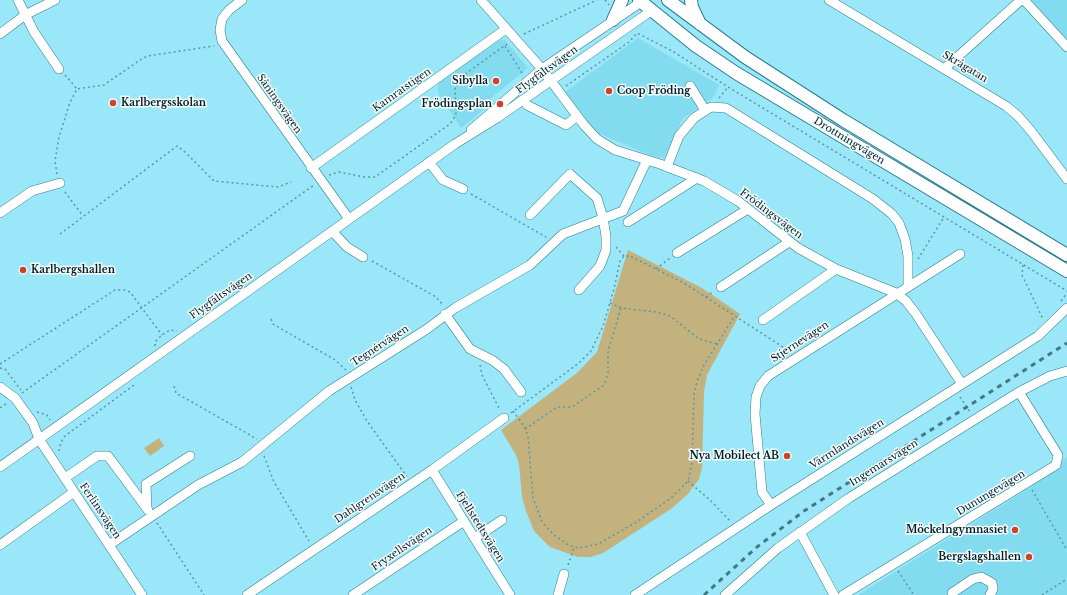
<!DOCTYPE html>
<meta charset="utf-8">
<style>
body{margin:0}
canvas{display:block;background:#99e7f8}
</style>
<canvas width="1067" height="595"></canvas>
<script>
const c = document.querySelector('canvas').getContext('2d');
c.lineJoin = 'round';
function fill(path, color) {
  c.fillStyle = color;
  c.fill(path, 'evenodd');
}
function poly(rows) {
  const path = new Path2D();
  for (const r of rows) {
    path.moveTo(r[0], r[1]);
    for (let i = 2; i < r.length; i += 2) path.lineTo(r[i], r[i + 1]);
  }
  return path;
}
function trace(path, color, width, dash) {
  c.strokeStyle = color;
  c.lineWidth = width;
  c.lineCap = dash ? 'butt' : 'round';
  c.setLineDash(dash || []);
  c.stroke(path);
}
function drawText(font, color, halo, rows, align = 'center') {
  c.font = font + ' "Libre Baskerville",serif';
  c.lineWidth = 3;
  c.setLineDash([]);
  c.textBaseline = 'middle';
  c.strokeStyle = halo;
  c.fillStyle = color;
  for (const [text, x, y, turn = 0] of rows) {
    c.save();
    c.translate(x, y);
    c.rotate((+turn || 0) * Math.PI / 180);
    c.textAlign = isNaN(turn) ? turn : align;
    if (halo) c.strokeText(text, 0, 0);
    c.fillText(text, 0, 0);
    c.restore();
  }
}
fill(poly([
 [1031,0,1067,0,1067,41],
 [638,38,719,85,713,98,683,118,664,158,652,156,593,131,564,93],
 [500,40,505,40,528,68,491,98,488,106,461,128,438,93,438,82],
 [1067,456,1067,595,858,595,1023,492,1058,466]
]), '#82dbee');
fill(poly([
 [628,250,702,288,740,314,707,375,704,392,702,468,699,479,688,494,671,509,603,553,591,557,578,557,550,547,534,531,526,511,522,497,519,464,516,455,501,430,577,373,597,352],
 [159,438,164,446,150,456,144,448]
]), '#c3b27d');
const minor = poly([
 [18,0,34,32,59,69],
 [242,0,229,10,222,19,220,30,222,41,349,219],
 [481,0,542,69,584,125,597,139,615,150,660,164,704,181,738,201,798,248,836,269,896,293,906,301,916,314,962,384],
 [829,0,1006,106,1018,116,1031,131,1067,179],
 [1024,0,1067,47],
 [0,34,25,15,55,0],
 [945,68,1021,0],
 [690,86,705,110],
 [527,105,566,125,577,116],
 [471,130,542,69,641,2],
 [429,162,443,180,463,189],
 [667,167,679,136,694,118,711,107,726,108,873,199,892,214,899,223,905,239,908,256,908,286],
 [311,168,506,29],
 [0,213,32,191,60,183],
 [530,215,570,174,597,198,603,218,606,236,606,250,600,266,579,290],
 [628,222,697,178],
 [332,231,347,247,363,257],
 [677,253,748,209],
 [721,287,789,242],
 [445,314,470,349,492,360,504,369,521,392],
 [763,320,836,269],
 [0,387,15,398,33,423,39,439,142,595],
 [0,467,455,144,497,118,651,11],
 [432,470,510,595],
 [65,478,97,456,108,456,148,510],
 [771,505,762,492,755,414,756,397,760,386,768,376,960,254],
 [147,509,146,484,190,456],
 [800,532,834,595],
 [475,538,502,520],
 [0,545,74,492],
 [109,545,198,485,242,462,329,391,427,329,455,308,530,265,563,234,623,211,647,160],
 [952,593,973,579,981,577,992,583,993,589,990,595],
 [247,595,432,470,504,418],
 [353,595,464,521],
 [558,595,564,574],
 [635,595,771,505,1038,336,1067,308],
 [725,595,778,548,849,498,1019,392,1050,376,1067,371],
 [843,595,1056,465,1058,455,1019,392]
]);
const major = poly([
 [639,0,696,46,736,73,1067,271],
 [668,0,745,57,843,120,1067,255],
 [691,0,692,7,700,24],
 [613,20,622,0]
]);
trace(minor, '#2c7d8c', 10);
trace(major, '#2c7d8c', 14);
trace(poly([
 [605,0,609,5],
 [524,34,597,0],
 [505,46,522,73],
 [65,75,77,89],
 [566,86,629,42,637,33,674,52,728,87,1067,291],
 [719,98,728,87],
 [57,174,55,161,59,137,70,102,77,89,104,85,137,62,147,56,214,46],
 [329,175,339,172,364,177,375,177,450,124,456,115,455,87,457,80,507,44],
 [65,192,83,216],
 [471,194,546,237],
 [60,234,177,146,185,152,214,181,278,187,291,182],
 [616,247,624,256],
 [918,259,944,217],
 [372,261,436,297,443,305],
 [1023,265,1022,275,1043,319],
 [656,269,670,258],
 [706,297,714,291],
 [1061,301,1067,293],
 [610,303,621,308,657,312,670,316,699,339,717,344],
 [271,319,273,324,335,360,346,370],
 [155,346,155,342,162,335,170,330,177,331],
 [0,364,115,290,125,290,130,292,162,335],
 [480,365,482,375,500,410],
 [0,368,5,369,21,390],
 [174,386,176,393,257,439],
 [351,387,355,400,367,421,407,477],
 [22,393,314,185],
 [960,397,970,412],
 [0,408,6,404],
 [513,411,524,426,528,436,533,498,542,522,554,535,570,546,579,548,598,544,635,523,671,498,688,481,692,463,694,395,697,381,704,365,734,317],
 [37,412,47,415,50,420],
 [511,413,579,363,591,351,603,326,614,289,620,261,624,256,630,256,684,283,789,351],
 [525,429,557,407,572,407,604,385,608,373,608,351,621,308],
 [59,451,61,442,65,436,134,385],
 [264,456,274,482,309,541],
 [688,481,711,501,730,521],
 [1032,490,1067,550],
 [157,523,204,595],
 [568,565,574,548],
 [898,571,914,595],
 [1042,595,1067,579]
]), '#5b96a2', 1.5, [2, 3]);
trace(minor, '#fff', 9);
trace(major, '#fff', 12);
trace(poly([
 [704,595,757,547,804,511,1067,343]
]), '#447883', 3, [5, 5]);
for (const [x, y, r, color] of [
 [496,81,4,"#ce4328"],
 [609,91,4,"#ce4328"],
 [113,103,4,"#ce4328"],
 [500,104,4,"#ce4328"],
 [23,270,4,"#ce4328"],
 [787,456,4,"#ce4328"],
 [1015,530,4,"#ce4328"],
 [1029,557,4,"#ce4328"]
]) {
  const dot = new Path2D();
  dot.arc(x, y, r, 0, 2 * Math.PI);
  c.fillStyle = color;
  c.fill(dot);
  trace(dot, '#f4fbfd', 1.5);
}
drawText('10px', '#001f25', '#f4fbfd', [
 ["Skrågatan",965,67,31],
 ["Flygfältsvägen",547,70,-36],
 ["Kamratstigen",402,90,-35],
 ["Såningsvägen",279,104,55],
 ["Drottningvägen",849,141,31],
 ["Frödingsvägen",771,214,37],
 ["Flygfältsvägen",221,296,-35],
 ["Stjernevägen",800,342,-33],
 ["Tegnérvägen",380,346,-33],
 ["Värmlandsvägen",847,444,-32],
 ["Ingemarsvägen",884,463,-32],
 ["Dunungevägen",991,493,-31],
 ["Dahlgrensvägen",370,498,-34],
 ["Ferlinsvägen",100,511,56],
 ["Fjellstedtsvägen",480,527,58],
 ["Fryxellsvägen",402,549,-34]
]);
drawText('bold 10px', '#001f25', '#f4fbfd', [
 ["Sibylla",488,81],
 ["Coop Fröding",617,91,"left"],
 ["Karlbergsskolan",121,103,"left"],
 ["Frödingsplan",492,104],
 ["Karlbergshallen",31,270,"left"],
 ["Nya Mobilect AB",779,456],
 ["Möckelngymnasiet",1007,530],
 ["Bergslagshallen",1021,557]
], 'right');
</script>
